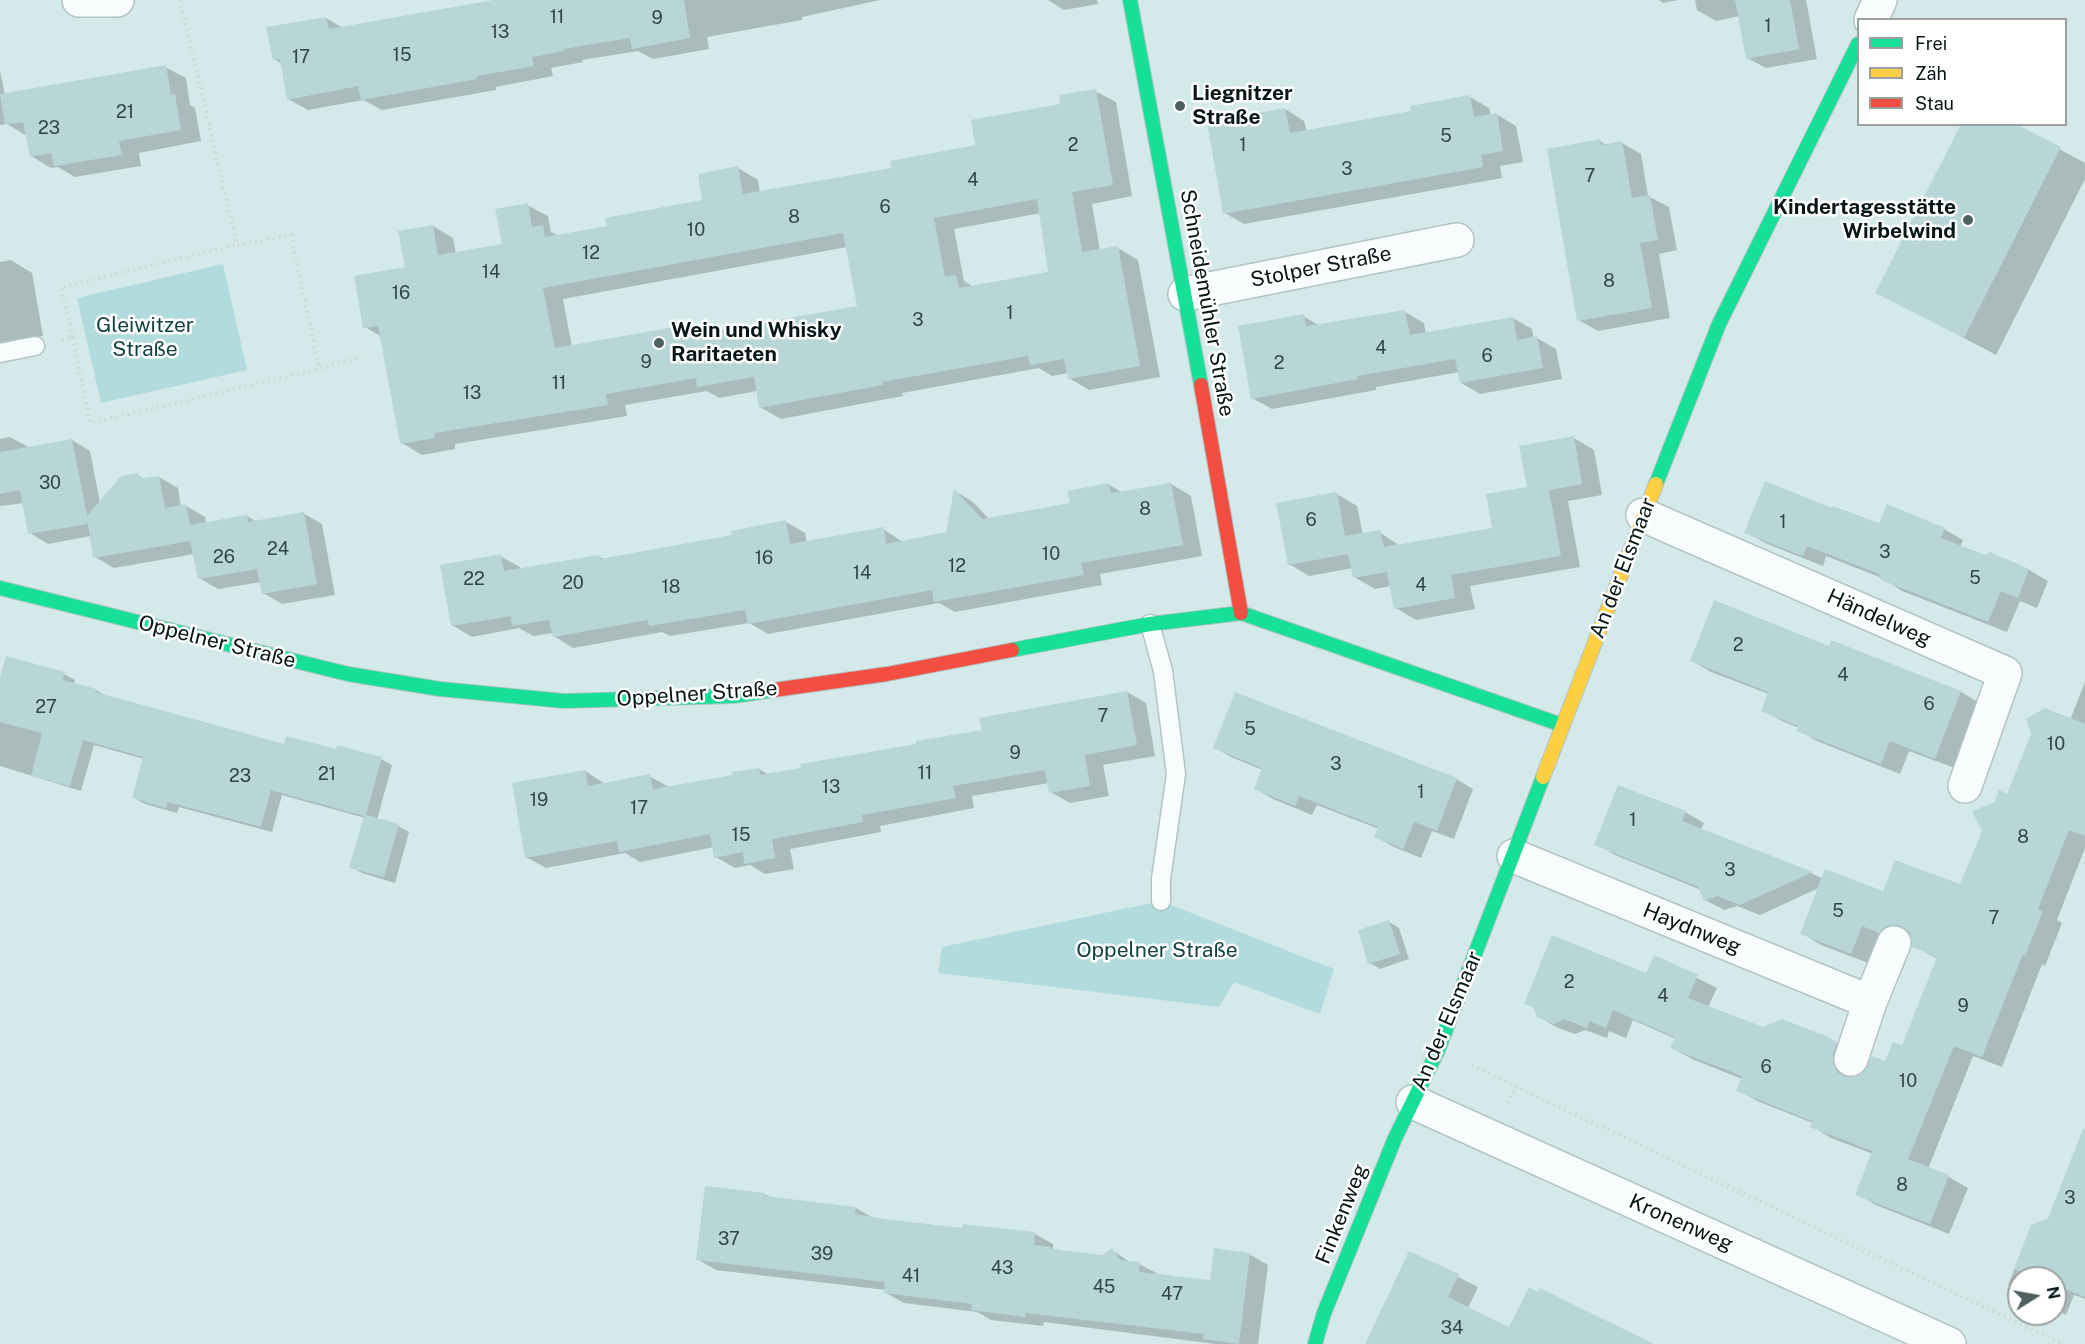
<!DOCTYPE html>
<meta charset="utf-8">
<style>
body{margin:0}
#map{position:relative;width:2085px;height:1344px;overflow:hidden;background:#d4eaea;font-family:"Public Sans",sans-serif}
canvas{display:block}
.legend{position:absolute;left:1857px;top:18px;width:210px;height:108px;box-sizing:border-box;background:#fff;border:2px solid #9ba1a1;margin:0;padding:8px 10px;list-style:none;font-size:18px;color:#061515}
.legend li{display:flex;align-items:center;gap:12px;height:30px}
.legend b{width:30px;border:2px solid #9ba1a1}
.north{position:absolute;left:2007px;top:1266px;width:60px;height:60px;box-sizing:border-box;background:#fff;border:2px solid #9ba1a1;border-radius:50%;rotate:79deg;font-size:16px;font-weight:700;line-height:24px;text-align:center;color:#061515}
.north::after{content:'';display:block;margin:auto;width:21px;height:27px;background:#4e6060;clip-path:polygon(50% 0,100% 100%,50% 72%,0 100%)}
</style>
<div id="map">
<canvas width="2085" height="1344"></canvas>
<ul class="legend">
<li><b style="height:8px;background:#16e098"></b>Frei</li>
<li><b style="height:8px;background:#ffcf43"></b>Zäh</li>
<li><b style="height:8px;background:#f24e42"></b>Stau</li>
</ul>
<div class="north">N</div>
</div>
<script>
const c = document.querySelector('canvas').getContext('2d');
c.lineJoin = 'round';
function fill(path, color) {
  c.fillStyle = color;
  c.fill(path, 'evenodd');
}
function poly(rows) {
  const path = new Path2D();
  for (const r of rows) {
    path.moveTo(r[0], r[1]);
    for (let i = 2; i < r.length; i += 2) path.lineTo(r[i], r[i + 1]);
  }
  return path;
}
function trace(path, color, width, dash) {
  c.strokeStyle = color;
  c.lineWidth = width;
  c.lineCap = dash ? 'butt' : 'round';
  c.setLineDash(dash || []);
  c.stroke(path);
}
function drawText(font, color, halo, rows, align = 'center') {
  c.font = font + ' "Public Sans",sans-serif';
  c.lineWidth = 5;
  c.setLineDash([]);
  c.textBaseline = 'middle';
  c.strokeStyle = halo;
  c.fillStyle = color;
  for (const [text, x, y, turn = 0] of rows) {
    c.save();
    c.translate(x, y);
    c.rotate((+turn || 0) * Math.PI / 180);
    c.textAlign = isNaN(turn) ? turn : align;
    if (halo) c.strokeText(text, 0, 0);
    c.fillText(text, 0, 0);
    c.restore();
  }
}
fill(poly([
 [223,264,247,370,101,403,77,298],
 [1161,901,1334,969,1320,1014,1234,982,1219,1007,938,973,942,947]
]), '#b1dbdc');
fill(poly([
 [502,0,880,0,802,17,802,20,707,37,709,49,653,59,638,51,582,60,583,62,551,68,553,76,496,87,496,90,382,110,363,100,308,110,288,99,282,64,274,59,326,18,343,28],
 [1048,0,1097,0,1098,4,1064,10],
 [1659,0,1678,0,1663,3],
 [1695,0,1806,0,1817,59,1766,68,1747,58,1740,16,1716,21,1697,10],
 [165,67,186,78,190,105,195,108,201,141,139,153,141,166,75,177,58,167,51,168,31,156,27,136,7,124,0,125,0,71,5,95],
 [1095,91,1116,102,1132,196,1092,204,1100,251,1118,248,1138,260,1160,377,1089,390,1069,378,1068,373,1052,376,1039,368,902,393,903,396,781,419,760,407,757,391,719,398,707,391,625,405,627,416,455,444,455,449,422,455,402,443,382,337,365,327,406,268,433,226,453,238,456,254,504,246,527,205,548,216,551,232,559,236,608,227,704,201,738,168,758,180,760,193,893,170,977,146],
 [1041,213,1050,273,974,287,964,281,954,229],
 [847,247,859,307,702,335,686,326,572,347,563,299],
 [1470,97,1489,108,1491,115,1496,114,1516,126,1523,162,1500,166,1502,178,1244,224,1225,213,1285,109,1304,121,1307,131,1412,112],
 [2013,124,2085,163,2085,179,1996,355,1877,292],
 [1600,141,1608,146,1622,143,1641,154,1648,196,1669,207,1677,250,1659,254,1670,318,1598,331,1579,320],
 [11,260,32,273,43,336,0,344,0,262],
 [1405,312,1424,323,1426,334,1513,318,1532,329,1534,339,1537,338,1556,349,1562,379,1480,394,1461,383,1459,372,1376,387,1376,390,1272,409,1252,398,1303,316,1320,326],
 [10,437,30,448,72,440,90,451,100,503,144,480,159,477,178,488,181,507,186,506,205,517,206,523,247,516,257,522,303,513,322,524,335,595,282,604,263,593,261,582,218,589,199,578,194,554,114,568,95,557,91,536,48,544,30,533,24,503,0,506,0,439],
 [1574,438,1594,450,1602,495,1568,501,1580,567,1470,586,1475,609,1416,620,1396,608,1391,586,1375,589,1354,577,1353,568,1309,576,1289,564,1337,494,1357,506,1363,535,1379,532,1400,546,1493,529],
 [1108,484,1123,493,1171,484,1191,496,1202,556,1100,574,1102,585,955,612,939,603,768,634,749,623,670,636,662,632,573,648,554,636,553,633,533,636,519,628,472,637,452,625,500,556,520,567,520,570,598,556,605,560,733,536,786,522,805,533,807,543,883,529,903,542,947,534,955,491,973,502,989,519,1071,504],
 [1833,510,1880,525,1944,529,1963,540,1960,547,1985,557,1990,554,2029,570,2048,581,2037,608,2020,601,2007,632,1902,591,1882,578,1826,556,1823,566,1765,543,1746,532],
 [1832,642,1961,692,1980,703,1955,768,1909,751,1900,774,1817,741,1798,730,1799,728,1782,721,1763,710,1769,694,1711,672,1692,661,1830,648],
 [64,674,75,680,74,684,96,690,107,696,285,745,337,751,381,759,392,765,377,820,398,826,409,832,395,883,362,873,351,867,365,818,282,795,272,832,179,807,177,813,145,804,134,798,144,759,94,745,81,791,0,766,0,683],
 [2085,682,2085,848,2057,920,2062,923,2045,966,2042,964,2002,1067,1973,1056,1928,1169,1949,1177,1968,1188,1949,1234,1876,1205,1857,1194,1873,1154,1831,1138,1812,1126,1813,1123,1757,1101,1738,1090,1742,1079,1692,1059,1672,1048,1676,1039,1633,1020,1626,1038,1609,1031,1607,1038,1585,1030,1575,1034,1558,1028,1538,1016,1647,975,1655,957,1717,988,1708,1007,1763,1029,1836,1044,1856,1055,1852,1065,1852,1076,1854,1079,1886,1063,1902,1047,1938,959,1913,946,1912,935,1903,939,1871,964,1821,945,1802,933,1819,888,1760,915,1737,906,1724,910,1705,900,1701,890,1615,855,1596,844,1685,812,1704,823,1701,830,1813,874,1823,879,1884,893,1961,886,1995,804,2008,796,2070,720],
 [1127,692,1146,703,1155,756,1103,765,1109,796,1070,803,1051,792,1049,783,972,796,974,808,880,826,881,832,790,849,794,869,765,874,750,865,735,868,716,857,714,847,640,862,625,853,546,868,526,857,585,771,605,784,649,776,669,787,734,776,759,769,769,775,983,731],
 [1215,748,1456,779,1473,789,1454,839,1432,831,1421,858,1394,847,1376,837,1379,829,1317,805,1312,815,1273,799,1256,789,1263,770,1233,758],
 [1389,922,1399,928,1409,959,1380,969,1370,963],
 [2085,1128,2085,1299,2074,1295,2066,1315,2055,1309,2055,1278,2019,1278,2019,1291,2008,1285,2032,1226,2049,1219],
 [764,1194,772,1198,856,1208,873,1218,964,1229,1035,1234,1053,1244,1053,1249,1103,1257,1112,1250,1131,1263,1139,1264,1158,1274,1212,1282,1249,1254,1268,1265,1258,1344,1215,1344,1044,1322,1043,1326,991,1320,977,1312,904,1303,886,1293,886,1290,716,1270,697,1259],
 [1410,1253,1478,1287,1468,1308,1509,1329,1650,1344,1366,1344]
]), '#0003');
fill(poly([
 [493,0,684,0,690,38,632,49,630,38,563,49,564,51,532,57,534,66,477,76,477,79,361,100,358,86,287,100,280,59,273,60,266,27,326,17,329,29],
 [1735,0,1790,0,1799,49,1746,59],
 [166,65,171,95,175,94,181,130,119,141,122,155,54,166,51,153,30,157,23,122,5,125,0,94],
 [1096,89,1113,185,1072,192,1082,252,1118,246,1140,366,1068,379,1064,359,1030,365,1028,356,882,382,883,385,759,408,754,377,697,387,696,378,606,394,608,405,435,433,435,438,400,444,378,326,363,328,354,276,405,267,398,231,433,225,438,255,502,244,495,209,528,203,532,227,543,225,545,237,607,226,605,218,702,200,698,174,738,166,743,194,891,168,890,161,975,145,971,120,1060,104,1059,95],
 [1037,199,1048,272,959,288,956,275,945,277,934,218],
 [843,233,857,306,688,336,686,325,555,348,543,288],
 [1470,95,1474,117,1497,113,1503,151,1481,155,1483,167,1223,214,1207,122,1285,108,1290,133,1411,111,1410,106],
 [1961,124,2016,124,2061,147,1964,338,1875,293],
 [1600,139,1601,145,1622,141,1632,198,1650,195,1658,240,1640,243,1652,308,1577,321,1547,149],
 [1405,310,1410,335,1513,317,1517,340,1537,336,1543,368,1460,383,1455,359,1357,376,1358,379,1251,399,1238,326,1304,314,1306,326],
 [1574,436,1582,484,1549,490,1561,556,1451,575,1455,598,1394,609,1387,572,1353,578,1348,554,1288,565,1276,503,1337,492,1345,536,1380,530,1384,547,1492,528,1486,494,1527,487,1519,446],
 [72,439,87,516,121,476,137,473,143,478,159,476,165,508,186,504,190,525,247,515,248,522,304,512,317,584,262,594,257,569,198,579,190,541,93,558,88,524,28,534,20,490,0,494,0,452],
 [1765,481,1832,508,1833,506,1879,523,1887,504,1945,528,1941,538,1985,555,1990,552,2029,569,2018,598,2001,591,1988,622,1881,580,1879,574,1807,546,1803,556,1744,533],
 [1108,483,1111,493,1171,483,1183,545,1081,563,1084,575,934,602,932,590,748,624,745,610,649,626,648,620,553,637,549,620,512,626,511,616,451,626,440,565,501,554,504,571,599,555,600,559,732,535,731,531,786,520,790,544,884,527,886,544,946,532,954,489,982,519,1070,503,1067,491],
 [1714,600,1829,646,1831,640,1961,691,1935,759,1890,741,1881,764,1796,731,1798,726,1761,711,1768,692,1690,661],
 [6,656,65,672,63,680,96,689,96,692,284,744,286,736,336,749,337,745,382,757,366,815,399,824,384,877,349,868,364,816,271,790,261,827,168,802,166,808,132,798,143,757,83,740,70,786,31,776,42,733,0,722,0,677],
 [1127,691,1137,745,1085,755,1090,786,1049,793,1045,770,953,786,956,798,862,815,863,822,772,839,775,858,744,864,743,852,714,858,710,834,619,852,617,841,525,858,512,783,585,770,588,786,650,774,653,789,733,775,732,772,759,768,760,775,801,768,800,764,916,744,916,741,982,730,979,718],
 [1235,692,1457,778,1437,831,1414,822,1403,849,1374,837,1378,827,1299,796,1295,806,1254,789,1262,768,1213,748],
 [2045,708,2085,724,2085,836,2069,830,2038,909,2043,911,2025,956,2023,954,1982,1057,1954,1046,1908,1159,1949,1175,1930,1224,1855,1195,1872,1151,1810,1127,1812,1121,1736,1091,1742,1076,1670,1048,1675,1037,1613,1010,1606,1028,1590,1021,1587,1028,1564,1019,1554,1024,1537,1017,1533,1007,1524,1004,1552,935,1646,973,1654,955,1698,975,1688,998,1763,1027,1782,1019,1826,1036,1837,1042,1833,1053,1833,1063,1837,1072,1845,1077,1854,1077,1863,1073,1872,1056,1885,1061,1893,1042,1902,1045,1937,957,1912,947,1912,940,1909,932,1900,925,1891,925,1883,928,1879,933,1862,926,1851,954,1800,934,1825,869,1883,891,1895,860,1960,884,1982,831,1972,811,1994,803,1999,790,2007,794,2031,734,2026,719],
 [1618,785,1686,811,1682,821,1813,872,1740,905,1717,896,1704,901,1698,887,1594,845],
 [1389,920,1400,954,1368,964,1358,930],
 [2083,1129,2085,1130,2085,1297,2055,1285,2055,1278,2037,1278,2014,1269,2031,1225,2048,1218],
 [705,1186,765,1193,765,1196,856,1207,855,1214,892,1220,962,1228,963,1224,1035,1232,1034,1245,1051,1247,1051,1249,1102,1255,1112,1248,1120,1260,1140,1262,1139,1272,1210,1280,1214,1248,1250,1253,1239,1344,1203,1339,1204,1334,1026,1313,1025,1317,971,1310,972,1304,884,1293,885,1282,696,1260],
 [1409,1251,1459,1274,1448,1297,1509,1327,1529,1287,1538,1292,1540,1288,1654,1344,1365,1344]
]), '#b8d6d7');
const lane = poly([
 [0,353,35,346],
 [1150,624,1163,671,1176,774,1161,879,1161,901]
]);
const street = poly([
 [79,0,117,0],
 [1871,20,1880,0],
 [1185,294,1457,240],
 [1643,515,2005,673,1965,786],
 [1514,856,1870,1002,1894,943],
 [1851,1059,1870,1002],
 [1413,1102,1949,1344]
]);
const fast = poly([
 [1130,0,1201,385],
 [1656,484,1719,324,1858,44],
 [0,588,348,674,440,689,564,701,733,696,774,690],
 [1012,650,1150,624,1241,613,1562,725],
 [1315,1344,1324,1313,1395,1138,1438,1050,1543,777]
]);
const slow = poly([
 [1543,777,1656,484]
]);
const jam = poly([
 [1201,385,1241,613],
 [774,690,887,674,1012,650]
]);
trace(lane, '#b2c4c4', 21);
trace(street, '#b2c4c4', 36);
trace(fast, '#b2c4c4', 16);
trace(slow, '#b2c4c4', 16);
trace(jam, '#b2c4c4', 16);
trace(poly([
 [180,0,237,245,291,235,319,369],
 [73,337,61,287,237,245],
 [62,340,73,337,90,423,319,369,361,356],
 [1472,1066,2063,1344],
 [1508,1103,1515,1086]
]), '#d0d6d6', 4, [1.5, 4.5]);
trace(lane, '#f9fcfc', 18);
trace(street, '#f9fcfc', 33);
trace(fast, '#16e098', 14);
trace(slow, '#ffcf43', 14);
trace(jam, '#f24e42', 14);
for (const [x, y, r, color] of [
 [1180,106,6,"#4e6060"],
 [1968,220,6,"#4e6060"],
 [659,343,6,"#4e6060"]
]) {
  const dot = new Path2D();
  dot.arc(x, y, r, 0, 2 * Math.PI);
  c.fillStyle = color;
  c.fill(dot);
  trace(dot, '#fff', 2);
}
drawText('18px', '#324546', null, [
 ["11",557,17],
 ["9",657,18],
 ["1",1768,26],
 ["13",500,32],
 ["15",402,55],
 ["17",301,57],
 ["21",125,112],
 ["23",49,128],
 ["5",1446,136],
 ["2",1073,145],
 ["1",1243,145],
 ["3",1347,169],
 ["7",1590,176],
 ["4",973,180],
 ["6",885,207],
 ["8",794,217],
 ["10",696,230],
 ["12",591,253],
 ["14",491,272],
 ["8",1609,281],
 ["16",401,293],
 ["1",1010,313],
 ["3",918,320],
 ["4",1381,348],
 ["6",1487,356],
 ["9",646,362],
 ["2",1279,363],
 ["11",559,383],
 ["13",472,393],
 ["30",50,483],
 ["8",1145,509],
 ["6",1311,520],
 ["1",1783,522],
 ["24",278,549],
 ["3",1885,552],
 ["10",1051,554],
 ["26",224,557],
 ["16",764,558],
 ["12",957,566],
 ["14",862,573],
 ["5",1975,578],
 ["22",474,579],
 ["20",573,583],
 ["4",1421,585],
 ["18",671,587],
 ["2",1738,645],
 ["4",1843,675],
 ["6",1929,704],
 ["27",46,707],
 ["7",1103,716],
 ["5",1250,729],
 ["10",2056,744],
 ["9",1015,753],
 ["3",1336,764],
 ["11",925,773],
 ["21",327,774],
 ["23",240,776],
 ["13",831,787],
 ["1",1421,792],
 ["19",539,800],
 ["17",639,808],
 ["1",1633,820],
 ["15",741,835],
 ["8",2023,837],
 ["3",1730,870],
 ["5",1838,911],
 ["7",1994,918],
 ["2",1569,982],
 ["4",1663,996],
 ["9",1963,1006],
 ["6",1766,1067],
 ["10",1908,1081],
 ["8",1902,1185],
 ["3",2070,1198],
 ["37",729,1239],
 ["39",822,1254],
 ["43",1002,1268],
 ["41",911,1276],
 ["45",1104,1287],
 ["47",1172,1294],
 ["34",1452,1328]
]);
drawText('bold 21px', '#061515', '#fff', [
 ["Liegnitzer",1192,94],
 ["Straße",1192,118],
 ["Kindertagesstätte",1956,208,"right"],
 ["Wirbelwind",1956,232,"right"],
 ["Wein und Whisky",671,331],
 ["Raritaeten",671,355]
], 'left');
drawText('21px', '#061515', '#fff', [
 ["Stolper Straße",1321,267,-11],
 ["Schneidemühler Straße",1207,303,80],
 ["An der Elsmaar",1623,568,-69],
 ["Händelweg",1879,618,24],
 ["Oppelner Straße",217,642,14],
 ["Oppelner Straße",697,694,-4],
 ["Haydnweg",1692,929,22],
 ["An der Elsmaar",1447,1021,-67],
 ["Finkenweg",1342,1214,-68],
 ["Kronenweg",1681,1223,24]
]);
drawText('21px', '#124243', '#fff', [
 ["Gleiwitzer",145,326],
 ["Straße",145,350],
 ["Oppelner Straße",1157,951]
]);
</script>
